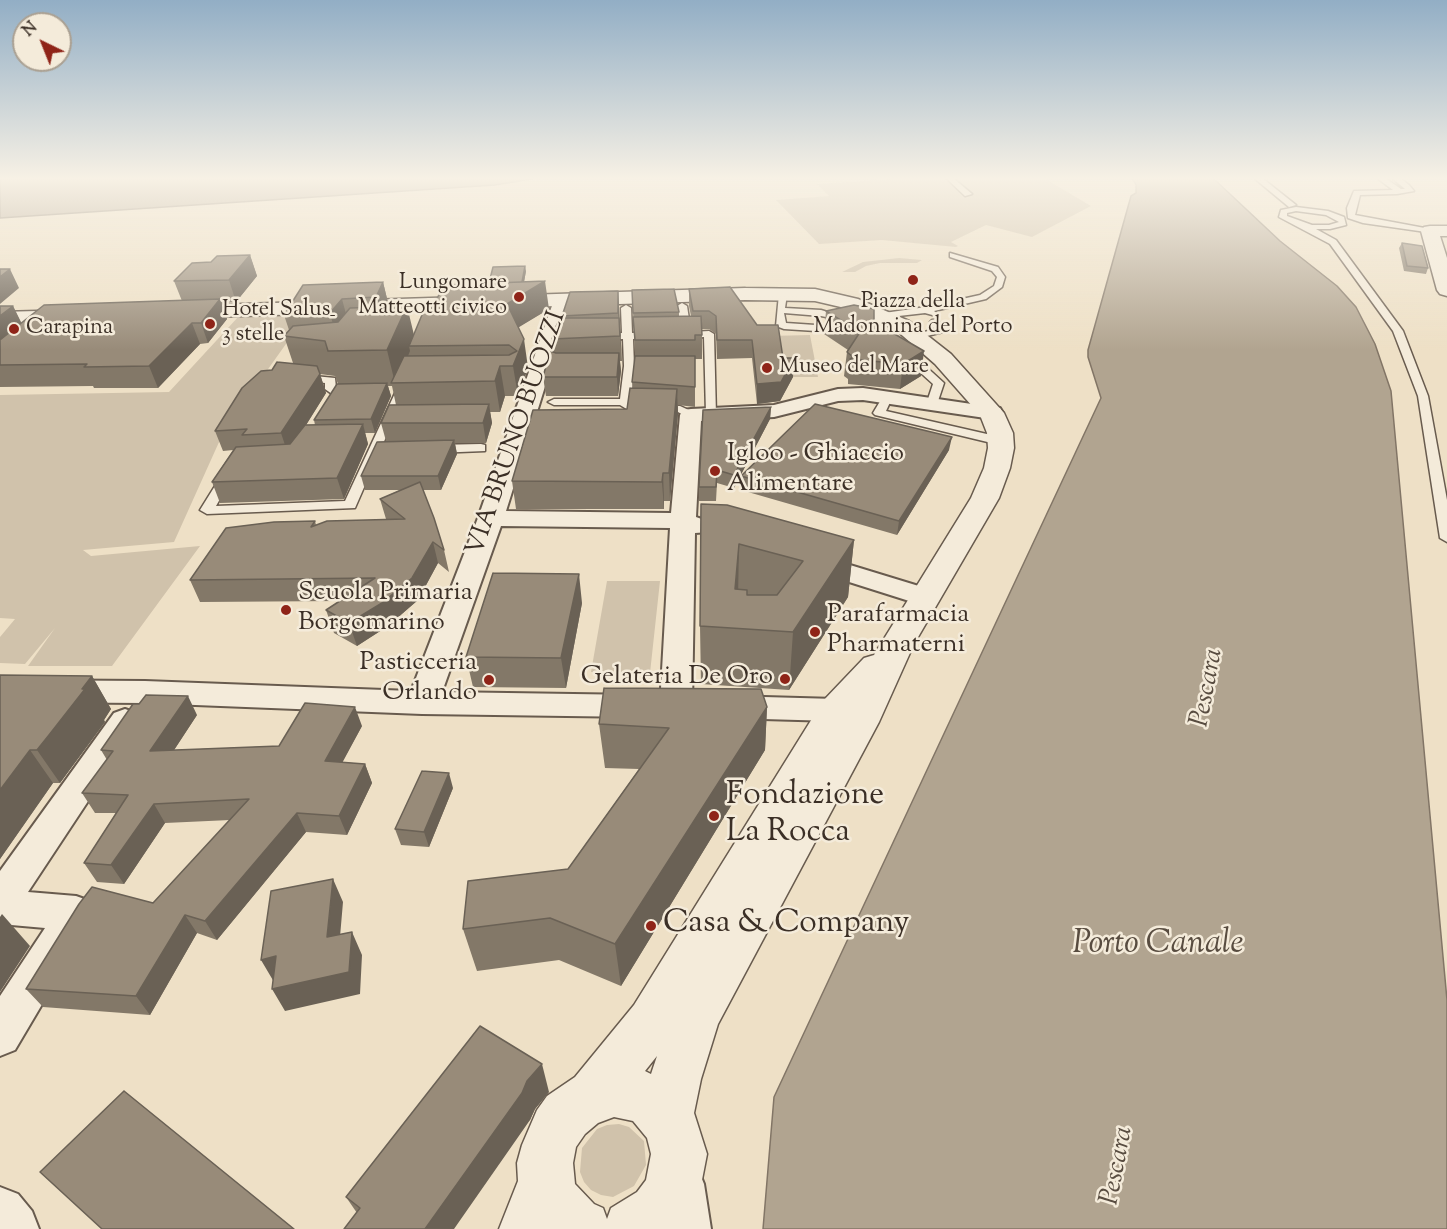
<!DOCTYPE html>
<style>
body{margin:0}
#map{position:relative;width:1447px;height:1229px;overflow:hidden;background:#eee0c6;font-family:"Sorts Mill Goudy",serif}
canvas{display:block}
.north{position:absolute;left:12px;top:12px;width:60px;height:60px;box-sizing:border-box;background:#f4ebda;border:2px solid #aaa092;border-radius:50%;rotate:317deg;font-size:16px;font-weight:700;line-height:24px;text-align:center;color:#3b2f26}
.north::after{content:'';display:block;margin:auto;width:21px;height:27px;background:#8f2418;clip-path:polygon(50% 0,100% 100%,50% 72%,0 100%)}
</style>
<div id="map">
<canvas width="1447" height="1229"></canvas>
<div class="north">N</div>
</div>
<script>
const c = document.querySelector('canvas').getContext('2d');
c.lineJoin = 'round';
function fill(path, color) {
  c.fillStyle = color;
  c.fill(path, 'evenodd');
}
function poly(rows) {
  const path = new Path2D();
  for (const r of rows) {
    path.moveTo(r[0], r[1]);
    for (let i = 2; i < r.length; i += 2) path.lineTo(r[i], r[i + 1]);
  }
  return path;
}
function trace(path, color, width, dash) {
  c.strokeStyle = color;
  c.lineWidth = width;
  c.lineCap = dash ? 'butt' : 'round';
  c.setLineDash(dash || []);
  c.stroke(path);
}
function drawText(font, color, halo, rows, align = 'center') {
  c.font = font + ' "Sorts Mill Goudy",serif';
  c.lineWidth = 5;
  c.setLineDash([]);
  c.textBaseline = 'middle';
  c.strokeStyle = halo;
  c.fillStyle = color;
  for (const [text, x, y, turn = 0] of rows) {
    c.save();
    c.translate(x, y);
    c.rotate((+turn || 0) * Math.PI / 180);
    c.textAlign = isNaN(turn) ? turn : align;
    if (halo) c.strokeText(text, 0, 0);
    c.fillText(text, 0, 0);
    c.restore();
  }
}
fill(poly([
 [907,178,1044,178,1091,206,1032,237,986,225,951,242,958,246,956,247,882,240,819,244,776,200,829,196,817,184],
 [899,258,922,260,917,263,880,263,866,266,855,272,842,272,863,262],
 [308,313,224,431,174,542,83,550,91,556,200,546,112,666,28,666,55,628,25,664,0,663,0,637,15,619,0,618,0,395,169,392,239,316],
 [810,335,818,377,782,377,768,336],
 [607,581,660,581,650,673,591,672],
 [619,1124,629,1127,644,1141,646,1165,634,1186,613,1197,601,1195,591,1190,584,1182,580,1172,582,1148,597,1129,607,1125]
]), '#d0c2ab');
const water = poly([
 [0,178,538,178,495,185,0,218,0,178],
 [1132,178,1213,178,1280,241,1337,286,1356,307,1375,344,1391,391,1447,1000,1447,1229,763,1229,774,1097,1101,398,1088,357,1088,350,1131,196,1136,193,1136,185,1132,178]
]);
fill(water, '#b1a490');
trace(water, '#827566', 1.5);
const service = poly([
 [946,178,953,178,972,194,965,196,946,178],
 [1254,178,1262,178,1296,205,1289,207,1254,178],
 [1377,178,1385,178,1401,189,1405,189,1392,178,1400,178,1409,185,1414,191,1397,194,1360,195,1355,215,1430,229,1433,229,1433,233,1363,223,1348,218,1347,208,1354,191,1393,190,1377,178],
 [1296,207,1328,211,1344,217,1346,225,1330,229,1316,229,1336,240,1403,331,1428,396,1447,500,1447,542,1440,538,1418,396,1393,331,1330,244,1279,217,1281,210,1296,207],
 [1296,211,1326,215,1339,222,1329,225,1312,225,1287,216,1287,213,1296,211],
 [950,253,998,267,1005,277,1002,287,986,299,934,311,938,314,936,316,925,313,881,318,879,316,884,313,926,307,980,295,994,286,997,277,992,271,950,257,950,253],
 [783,291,787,294,785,308,821,310,847,318,832,332,784,329,776,326,779,294,783,291],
 [784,313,821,316,836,319,830,326,786,323,784,313],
 [682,303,687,306,691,332,709,331,714,334,716,416,712,417,706,414,704,337,684,338,679,335,682,333,677,306,682,303],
 [626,305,631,308,632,333,654,332,659,335,654,338,633,339,634,366,631,404,680,406,695,413,695,417,687,417,678,412,630,411,620,405,554,405,548,402,554,399,620,399,624,366,623,339,600,340,595,337,600,334,622,333,621,308,626,305],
 [932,320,938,320,945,330,943,332,915,339,915,335,934,329,930,322,932,320],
 [902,352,910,352,944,383,936,407,932,408,926,405,933,384,902,356,902,352],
 [304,375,335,378,336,388,341,392,340,394,332,394,325,389,325,383,300,380,300,376,304,375],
 [401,388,406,391,355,508,207,514,200,510,223,473,227,472,233,476,216,506,345,501,396,391,401,388],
 [887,395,892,398,886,411,1000,437,1006,441,1000,445,875,415,873,413,882,398,887,395],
 [481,444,485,445,485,451,435,453,429,449,435,445,481,444]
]);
const minor = poly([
 [563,295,569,296,572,300,506,511,671,513,680,415,683,410,691,409,774,405,838,389,863,388,992,407,1000,408,1003,413,1000,418,992,419,863,400,838,401,774,417,701,421,696,517,710,522,714,527,710,532,695,533,692,706,687,714,676,717,665,714,660,706,670,528,501,526,442,692,639,695,650,698,655,706,650,714,639,717,422,714,145,703,0,702,0,680,145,681,411,691,478,518,554,300,557,296,563,295],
 [814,554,935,591,939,597,935,603,925,606,805,568,801,562,805,556,814,554],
 [728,696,836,699,865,709,870,717,865,725,854,729,833,721,728,718,717,715,712,707,717,699,728,696],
 [125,709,136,713,141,721,28,892,76,896,90,901,96,913,15,1050,0,1056,0,996,45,928,0,924,0,871,114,713,125,709],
 [680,1160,697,1167,704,1184,711,1229,661,1229,656,1184,663,1167,680,1160],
 [0,1187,18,1194,32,1211,39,1229,0,1229,0,1187]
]);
const tertiary = poly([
 [1430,226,1447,226,1447,236,1440,236,1447,258,1447,296,1440,294,1437,290,1421,231,1424,227,1430,226],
 [745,288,815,289,858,299,909,321,951,354,1004,413,1013,433,1014,448,1010,468,999,498,914,644,879,722,718,1024,701,1079,694,1113,707,1154,701,1185,687,1219,680,1229,499,1229,518,1181,517,1163,522,1145,537,1110,547,1096,575,1077,634,1005,823,701,864,658,874,655,971,498,984,468,988,448,987,433,980,415,935,364,895,329,845,308,815,301,745,300,179,318,172,316,169,312,172,308,179,306,745,288],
 [657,1056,651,1074,645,1071,657,1056],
 [614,1117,633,1121,647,1138,651,1154,646,1180,637,1192,611,1208,607,1219,603,1208,594,1204,575,1184,573,1163,576,1147,585,1134,598,1123,614,1117],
 [73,310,80,312,83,316,80,320,0,324,0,312,73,310]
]);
trace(service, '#685b4e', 3);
trace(minor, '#685b4e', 4);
trace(tertiary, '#685b4e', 3);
fill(service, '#f4ebda');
fill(minor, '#f4ebda');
fill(tertiary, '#f4ebda');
fill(poly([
 [1402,243,1428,268,1426,274,1404,271,1399,248],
 [250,255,257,276,236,302,221,303,227,319,208,343,200,344,158,388,94,388,93,386,0,387,0,306,13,306,21,323,182,301,174,281,211,262],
 [526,271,524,282,549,309,518,327,528,368,518,396,505,396,500,412,490,412,492,423,486,443,455,443,457,454,441,490,423,490,444,550,449,572,438,563,418,600,388,626,357,646,334,633,326,610,340,601,200,602,190,580,315,521,316,525,386,519,380,499,400,490,365,490,361,476,386,441,381,423,396,405,392,386,388,386,391,396,375,433,365,433,368,444,344,499,220,503,212,482,233,450,223,451,215,431,272,370,293,363,284,336,289,330,284,315,383,282,389,307,414,335,430,310,489,283],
 [320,374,335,376,338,384,314,420,315,425,306,425,326,393],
 [689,289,757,325,783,358,793,377,780,401,757,404,752,358,717,359,716,334,709,329,702,329,702,359,695,359,695,407,678,405,678,414,670,501,664,501,664,509,516,509,512,481,627,409,633,388,632,382,635,356,632,290,679,312,679,316,691,316,689,306],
 [618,291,622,361,620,361,621,371,618,396,546,396,543,377,553,352,552,339,562,316],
 [826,311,874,322,921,376,900,389,848,384,848,379,844,376,847,352,848,350,824,334],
 [771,407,770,419,734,488,717,483,716,501,699,501,699,487],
 [949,450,897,535,741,490,741,476],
 [701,504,854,540,848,597,789,690,701,684,700,626],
 [582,603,566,688,473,687,466,657],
 [0,675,92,676,111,709,104,720,105,722,71,768,60,783,53,783,0,859],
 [767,707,765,750,621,986,559,960,477,971,463,929,568,869,639,769,605,768,599,724],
 [197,715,174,750,279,746,362,726,342,762,365,764,372,783,347,835,306,832,217,940,197,933,150,1015,43,1007,26,989,153,903,230,820,165,823,124,884,97,882,84,863,116,813,95,813,82,793,107,760,101,750],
 [453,788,429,847,401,845,395,829],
 [549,1092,535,1109,530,1120,357,1213,346,1197]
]), '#837868');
fill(poly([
 [250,255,257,276,236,302,229,280],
 [525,266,526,271,522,293,521,287],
 [10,269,19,288,0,304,0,277],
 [545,281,549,309,511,332,507,304],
 [383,282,391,315,384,330,376,297],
 [618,291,622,361,618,313],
 [220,299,227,319,208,343,201,323],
 [342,299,351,333,339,347,330,313],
 [13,306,23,326,0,344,0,316],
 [407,306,415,339,409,346,410,351,397,383,395,383,387,350],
 [192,323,200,344,158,388,149,366],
 [524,339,528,368,518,396,513,366],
 [924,351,921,376,900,389,903,364],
 [619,353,621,371,618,396,617,377],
 [794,358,793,377,780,401,757,404,757,384],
 [500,366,505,396,500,412,495,381],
 [320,374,326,393,288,454,281,433],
 [387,383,391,396,375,433,371,419],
 [677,389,678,414,670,501,669,473],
 [489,404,492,423,486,443,483,423],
 [771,407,770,419,734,488,734,475],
 [363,424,368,444,344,499,337,478],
 [952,437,949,450,897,535,899,521],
 [454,440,457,454,441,490,438,476],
 [663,473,664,501,664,509,662,482],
 [854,540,848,597,789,690,793,632],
 [433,542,438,563,418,600,388,626,357,646,349,623],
 [739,544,738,600,735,589],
 [579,574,582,603,566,688,561,658],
 [92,676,111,709,104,720,105,722,60,783,37,750],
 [188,696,197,715,161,770,150,751],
 [355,707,362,726,333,780,325,761],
 [767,707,765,750,621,986,615,944],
 [30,750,53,783,0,859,0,790],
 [365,764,372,783,347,835,339,816],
 [449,773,453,788,429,847,424,832],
 [154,804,165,823,124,884,111,865],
 [297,813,306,832,217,940,205,921],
 [333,879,343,902,338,960,327,937],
 [2,914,30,946,0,992,0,917],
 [185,915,197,933,150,1015,136,996],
 [352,932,362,955,360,994,285,1011,272,989],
 [276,956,274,982,261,960],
 [542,1064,549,1092,535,1109,530,1120,454,1229,425,1229,527,1081]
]), '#6a6155');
const building = poly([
 [1402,243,1422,246,1428,268,1407,266,1402,243],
 [250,255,229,280,174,281,192,263,211,262,217,256,250,255],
 [525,266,522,282,489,283,493,267,525,266],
 [0,269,10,269,0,277,0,269],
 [545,281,507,304,524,339,513,366,500,366,495,381,391,383,404,356,509,355,517,351,509,345,409,346,424,310,430,310,445,285,545,281],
 [383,282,376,297,342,299,330,313,284,315,303,285,383,282],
 [730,287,757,325,778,325,783,358,794,358,781,382,757,384,752,340,717,340,716,316,709,311,693,311,689,289,730,287],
 [674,289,679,312,633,313,632,290,674,289],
 [618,291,618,313,562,316,570,292,618,291],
 [220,299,201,323,192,323,149,366,84,367,87,364,0,365,0,340,44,305,220,299],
 [854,305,874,309,874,322,924,351,903,364,850,359,853,357,847,352,860,332,826,311,854,305],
 [0,306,13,306,0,316,0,306],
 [407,306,387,350,328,351,325,341,284,336,293,326,338,322,350,308,407,306],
 [560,315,566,318,619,318,620,336,552,339,560,315],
 [701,316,702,335,695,335,695,340,635,340,633,317,701,316],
 [550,351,556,353,619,353,617,377,543,377,550,351],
 [635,356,695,356,695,387,632,382,635,356],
 [277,362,317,366,320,374,281,433,242,435,247,429,215,431,242,388,261,371,272,370,277,362],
 [387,383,371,419,314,420,337,384,387,383],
 [630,388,677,389,669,473,663,473,662,482,512,481,533,410,627,409,630,388],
 [489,404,483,423,381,423,389,405,489,404],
 [815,404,952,437,899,521,741,476,815,404],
 [771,407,734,475,717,470,716,487,699,487,703,410,771,407],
 [363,424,337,478,212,482,236,447,290,444,305,425,363,424],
 [454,440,438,476,361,476,377,442,454,440],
 [420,482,434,518,444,550,433,542,412,578,382,603,349,623,326,610,375,578,190,580,226,528,274,522,315,521,311,527,327,521,405,519,380,499,420,482],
 [701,504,727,505,854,540,793,632,700,626,701,504],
 [739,544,803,561,777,595,747,595,747,590,735,589,739,544],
 [493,573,579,574,561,658,466,657,493,573],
 [0,675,92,676,82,689,85,689,49,735,37,750,30,750,0,790,0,675],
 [604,688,761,689,767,707,615,944,550,918,463,929,468,881,568,869,669,728,599,724,604,688],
 [146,695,188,696,150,751,279,746,305,703,355,707,325,761,365,764,339,816,297,813,205,921,185,915,136,996,26,989,79,904,92,887,153,903,249,799,154,804,111,865,84,863,128,795,82,793,113,751,101,750,133,704,139,704,146,695],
 [422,771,449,773,424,832,395,829,422,771],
 [333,879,327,937,352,932,349,972,272,989,276,956,261,960,271,891,333,879],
 [480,1026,542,1064,527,1081,522,1093,425,1229,344,1229,360,1208,346,1197,480,1026],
 [124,1091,294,1229,102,1229,40,1172,124,1091]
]);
fill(building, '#988b79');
trace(building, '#6a6155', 1.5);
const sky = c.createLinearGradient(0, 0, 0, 350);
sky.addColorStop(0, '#92aec5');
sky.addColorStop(0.51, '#f7f1e5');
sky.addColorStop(1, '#f7f1e500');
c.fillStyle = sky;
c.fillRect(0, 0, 1447, 350);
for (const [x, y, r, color] of [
 [913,280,6,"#8f2418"],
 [519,297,6,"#8f2418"],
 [210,324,6,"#8f2418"],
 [14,329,6,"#8f2418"],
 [767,368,6,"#8f2418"],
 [715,471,6,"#8f2418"],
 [286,610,6,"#8f2418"],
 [815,632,6,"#8f2418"],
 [785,679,6,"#8f2418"],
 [489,680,6,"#8f2418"],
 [714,816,6,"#8f2418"],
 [651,926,6,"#8f2418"]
]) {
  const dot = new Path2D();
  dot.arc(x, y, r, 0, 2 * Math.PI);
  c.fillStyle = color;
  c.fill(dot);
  trace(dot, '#f4ebda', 2);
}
drawText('22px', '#3b2f26', '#f4ebda', [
 ["Lungomare",507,284,"right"],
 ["Matteotti civico",507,309,"right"],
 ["Piazza della",913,303,"center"],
 ["Madonnina del Porto",913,328,"center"],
 ["Hotel Salus_",222,311],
 ["3 stelle",222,336],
 ["Carapina",26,329],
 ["Museo del Mare",779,368]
], 'left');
drawText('26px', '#3b2f26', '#f4ebda', [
 ["VIA BRUNO BUOZZI",518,434,-71]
]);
drawText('26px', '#3b2f26', '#f4ebda', [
 ["Igloo - Ghiaccio",727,456],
 ["Alimentare",727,486],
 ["Scuola Primaria",298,595],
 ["Borgomarino",298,625],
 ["Parafarmacia",827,617],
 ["Pharmaterni",827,647],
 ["Pasticceria",477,665,"right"],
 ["Orlando",477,695,"right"],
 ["Gelateria De Oro",773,679,"right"]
], 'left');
drawText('italic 27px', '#584c40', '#f4ebda', [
 ["Pescara",1209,688,-79],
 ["Pescara",1119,1166,-79]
]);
drawText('32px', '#3b2f26', '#f4ebda', [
 ["Fondazione",726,798],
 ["La Rocca",726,835],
 ["Casa & Company",663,926]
], 'left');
drawText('italic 33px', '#584c40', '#f4ebda', [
 ["Porto Canale",1158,946]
]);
</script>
